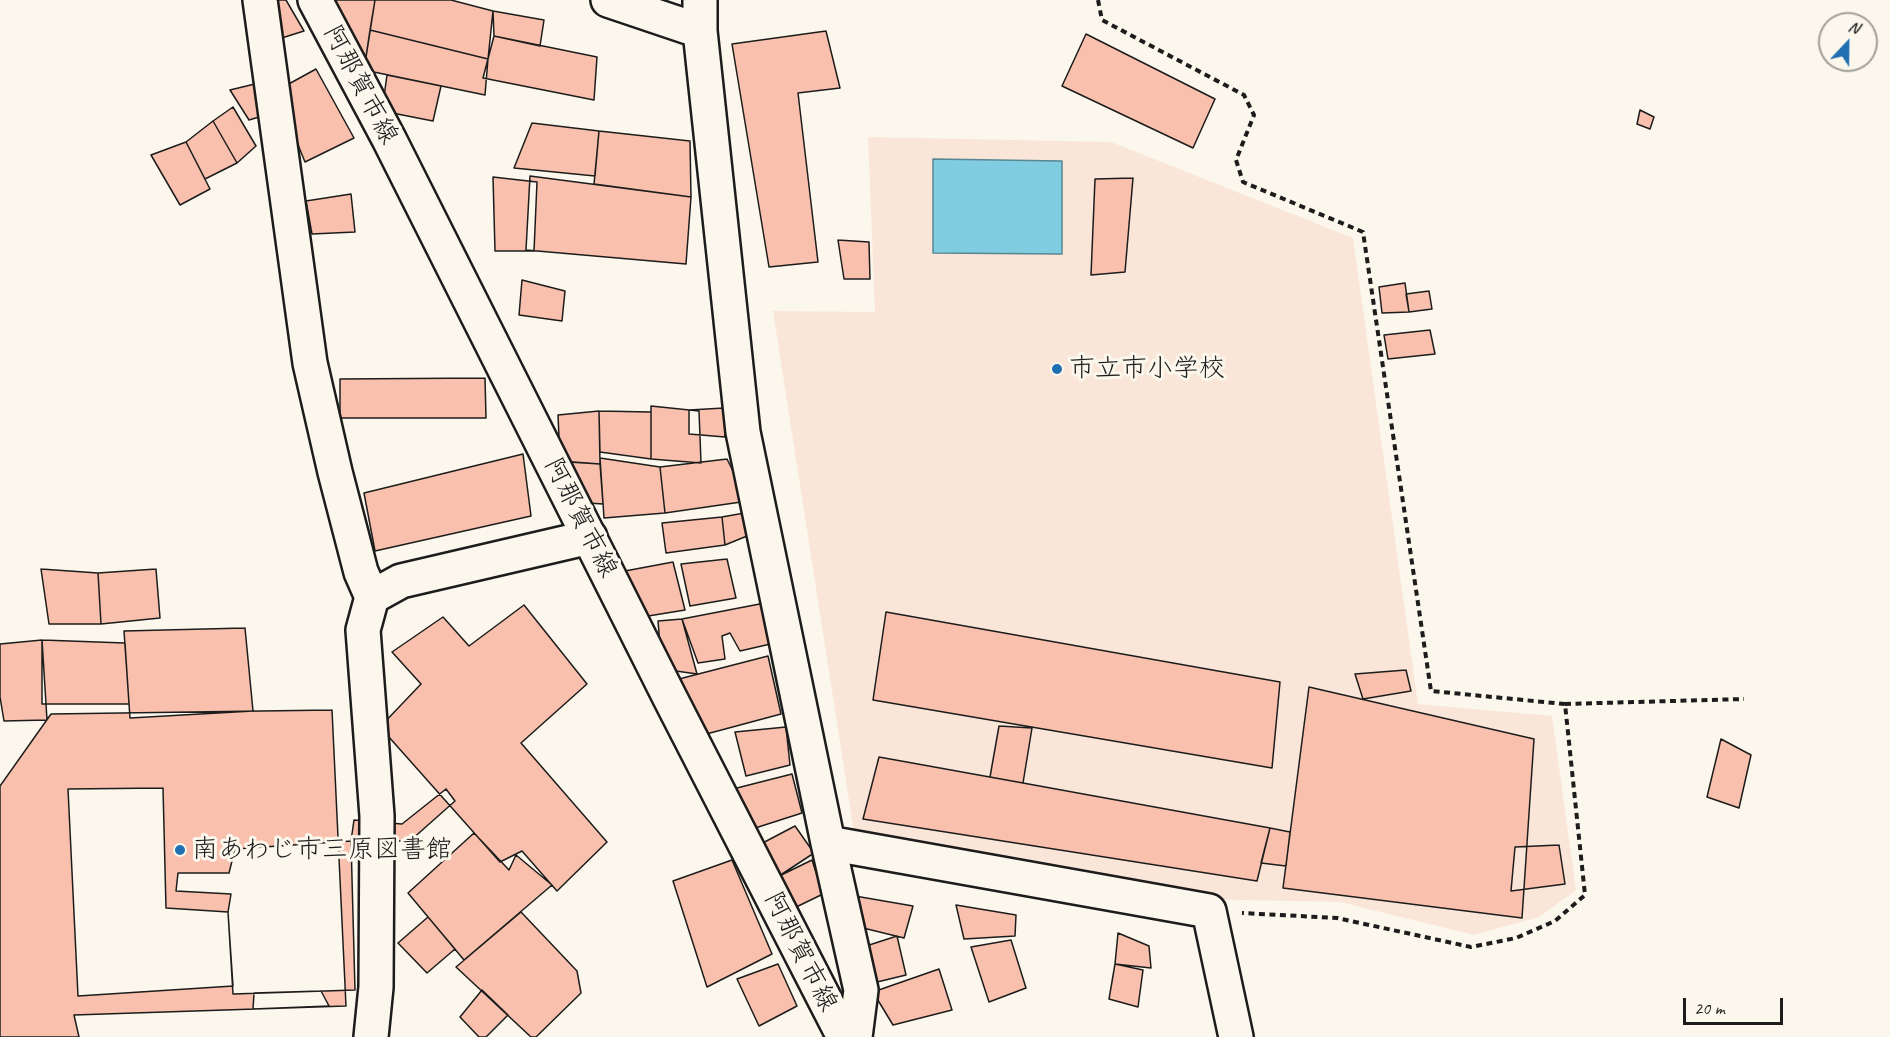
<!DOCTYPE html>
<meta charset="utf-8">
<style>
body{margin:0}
#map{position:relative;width:1890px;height:1037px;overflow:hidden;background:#fbf7ec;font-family:Caveat,sans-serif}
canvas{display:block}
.north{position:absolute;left:1818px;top:12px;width:60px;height:60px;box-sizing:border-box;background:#fbf7ec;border:2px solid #a29f99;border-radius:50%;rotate:22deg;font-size:16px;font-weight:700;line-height:24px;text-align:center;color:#1c1c1c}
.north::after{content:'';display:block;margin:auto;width:21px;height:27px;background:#1f6fb2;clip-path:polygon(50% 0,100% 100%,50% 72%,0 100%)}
.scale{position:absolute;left:1683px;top:998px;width:100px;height:27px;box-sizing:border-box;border:3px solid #1c1c1c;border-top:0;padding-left:8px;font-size:18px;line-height:21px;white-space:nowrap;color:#1c1c1c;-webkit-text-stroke:4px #fbf7ec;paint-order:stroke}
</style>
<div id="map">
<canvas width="1890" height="1037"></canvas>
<div class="north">N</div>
<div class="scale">20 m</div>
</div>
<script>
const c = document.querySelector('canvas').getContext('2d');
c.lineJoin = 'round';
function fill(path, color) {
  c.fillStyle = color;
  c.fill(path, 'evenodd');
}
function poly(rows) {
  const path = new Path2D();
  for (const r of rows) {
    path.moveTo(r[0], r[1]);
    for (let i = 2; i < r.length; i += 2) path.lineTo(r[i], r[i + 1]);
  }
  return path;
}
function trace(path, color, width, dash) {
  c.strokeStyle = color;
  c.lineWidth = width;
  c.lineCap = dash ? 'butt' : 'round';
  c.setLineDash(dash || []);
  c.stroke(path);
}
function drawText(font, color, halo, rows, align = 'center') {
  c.font = font + ' Caveat,"Klee One",sans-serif';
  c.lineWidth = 6;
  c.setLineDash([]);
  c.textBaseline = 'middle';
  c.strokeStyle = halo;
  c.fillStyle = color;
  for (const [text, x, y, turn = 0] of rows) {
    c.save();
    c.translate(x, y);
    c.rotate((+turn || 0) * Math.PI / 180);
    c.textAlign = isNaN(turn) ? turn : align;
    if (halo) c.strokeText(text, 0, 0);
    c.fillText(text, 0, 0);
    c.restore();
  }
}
fill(poly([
 [868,137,1111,142,1353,238,1418,704,1552,716,1576,890,1539,917,1474,935,1340,902,1197,899,855,839,773,311,875,312]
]), '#fae6d9');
const water = poly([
 [933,159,1062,161,1062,254,933,253,933,159]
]);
fill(water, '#80cce0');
trace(water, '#588692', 1.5);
const building = poly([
 [258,0,286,0,304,31,269,42,258,0],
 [313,0,375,0,364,70,313,0],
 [375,0,451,0,493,11,488,59,370,30,375,0],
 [493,11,544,20,540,46,494,36,493,11],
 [370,30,488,59,485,95,364,70,370,30],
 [826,31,840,88,798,93,818,262,769,267,732,44,826,31],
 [1086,34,1215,99,1193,148,1062,86,1086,34],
 [494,36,597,57,594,100,483,78,494,36],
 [316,69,354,138,305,162,276,91,316,69],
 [387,75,441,86,433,121,382,111,387,75],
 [263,82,269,114,249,120,230,90,263,82],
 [233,107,256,146,237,163,213,121,233,107],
 [1640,110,1654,117,1650,129,1637,124,1640,110],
 [213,121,237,163,205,179,186,142,213,121],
 [532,123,599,131,595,176,514,168,532,123],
 [599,131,690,141,691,197,594,184,599,131],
 [186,142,210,189,180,205,151,155,186,142],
 [530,176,691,197,686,264,526,250,530,176],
 [493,177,537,182,534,251,495,251,493,177],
 [1133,178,1125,272,1091,275,1095,179,1133,178],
 [351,194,355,232,312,234,306,201,351,194],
 [838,240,869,242,870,279,844,279,838,240],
 [522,280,565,291,562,321,519,315,522,280],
 [1405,283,1409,312,1382,313,1379,287,1405,283],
 [1429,291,1432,309,1409,312,1406,294,1429,291],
 [1430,330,1435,354,1388,359,1384,335,1430,330],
 [485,378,486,418,340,418,340,379,485,378],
 [651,406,699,411,701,463,651,459,651,406],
 [724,408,725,437,689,434,689,410,724,408],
 [599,411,600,464,560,461,558,415,599,411],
 [599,411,651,412,651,459,600,452,599,411],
 [523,454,531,516,375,551,364,493,523,454],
 [600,458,660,467,665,513,604,518,600,458],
 [727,459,748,501,665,513,660,467,727,459],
 [569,462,600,464,603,504,573,502,569,462],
 [750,512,747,536,725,545,722,517,750,512],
 [722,517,725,545,666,553,662,523,722,517],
 [727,559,736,598,690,606,681,564,727,559],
 [673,562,685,610,636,618,625,571,673,562],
 [41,569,98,573,101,624,49,624,41,569],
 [156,569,160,618,101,624,98,573,156,569],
 [770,602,779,642,740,651,730,633,722,636,725,659,698,663,682,619,770,602],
 [524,605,587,684,521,743,607,842,557,891,522,851,500,862,380,727,421,684,392,652,443,617,469,646,524,605],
 [886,612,1280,682,1272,768,873,700,886,612],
 [682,619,697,674,662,669,658,621,682,619],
 [245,628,253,711,130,718,124,631,245,628],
 [42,640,125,643,129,704,42,704,42,640],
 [42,640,47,720,4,721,0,697,0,644,42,640],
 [768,656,781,714,699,736,679,679,768,656],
 [1406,670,1411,691,1363,699,1355,674,1406,670],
 [1309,687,1534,739,1522,918,1283,888,1309,687],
 [332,710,346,1006,74,1015,79,1037,0,1037,0,786,51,714,332,710],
 [999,726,1032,728,1023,783,990,777,999,726],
 [786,727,790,765,746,776,735,732,786,727],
 [1721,739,1751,755,1739,808,1707,797,1721,739],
 [879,757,1023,783,1270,828,1257,881,863,819,879,757],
 [792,774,802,813,749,830,733,789,792,774],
 [163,788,166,908,228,912,233,986,78,996,68,789,163,788],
 [446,789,455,801,410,841,351,841,354,820,402,824,446,789],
 [795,826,814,853,776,878,755,847,795,826],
 [1270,828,1290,832,1286,866,1261,863,1270,828],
 [474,833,509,870,516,855,552,885,464,960,408,893,474,833],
 [351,841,355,990,233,994,228,912,231,894,176,891,178,873,229,873,235,849,351,841],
 [1559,845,1565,884,1511,891,1515,847,1559,845],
 [732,860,772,954,707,987,673,881,732,860],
 [812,860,823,894,788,911,771,880,812,860],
 [855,896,913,906,904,938,855,926,855,896],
 [956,905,1016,915,1015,936,964,939,956,905],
 [521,912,577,971,581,993,536,1037,531,1037,456,967,521,912],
 [428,917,455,949,427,973,398,943,428,917],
 [1118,933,1149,946,1151,968,1115,964,1118,933],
 [897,936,906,975,873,983,863,947,897,936],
 [1011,940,1026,988,989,1002,971,947,1011,940],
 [778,964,797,1006,759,1026,737,979,778,964],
 [1115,964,1143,970,1138,1007,1109,999,1115,964],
 [939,969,952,1010,893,1025,873,992,939,969],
 [482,990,508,1015,486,1037,479,1037,460,1017,482,990],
 [321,991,329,1006,253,1009,254,993,321,991]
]);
fill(building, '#f8c0ad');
trace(building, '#1c1c1c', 1.5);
const minor = poly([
 [260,0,310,363,335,472,361,572,372,597],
 [608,0,700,31],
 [700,0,700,31,743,432,828,843,861,990,855,1037],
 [828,843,1209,911,1236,1037],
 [371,1037,376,987,377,816,363,630,372,597,401,581,590,537]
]);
const major = poly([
 [315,0,389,139,670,698,844,1037]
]);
trace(minor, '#1c1c1c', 38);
trace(major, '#1c1c1c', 38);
trace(poly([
 [1098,0,1102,20,1244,95,1254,115,1236,160,1243,182,1363,232,1431,691,1565,704,1585,895,1555,921,1516,938,1471,947,1337,918,1242,913],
 [1565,704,1744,699]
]), '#1c1c1c', 4, [6, 4.5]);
trace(minor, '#fbf7ec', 33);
trace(major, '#fbf7ec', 33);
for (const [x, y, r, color] of [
 [1057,369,6,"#1f6fb2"],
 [180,850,6,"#1f6fb2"]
]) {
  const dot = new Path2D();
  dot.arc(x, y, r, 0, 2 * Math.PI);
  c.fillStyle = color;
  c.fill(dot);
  trace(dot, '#fbf7ec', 2);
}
drawText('26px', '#1c1c1c', '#fbf7ec', [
 ["阿那賀市線",360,85,62],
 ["阿那賀市線",580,518,63],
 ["阿那賀市線",800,952,63]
]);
drawText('26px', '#1c1c1c', '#fbf7ec', [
 ["市立市小学校",1069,369],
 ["南あわじ市三原図書館",192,850]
], 'left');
</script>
